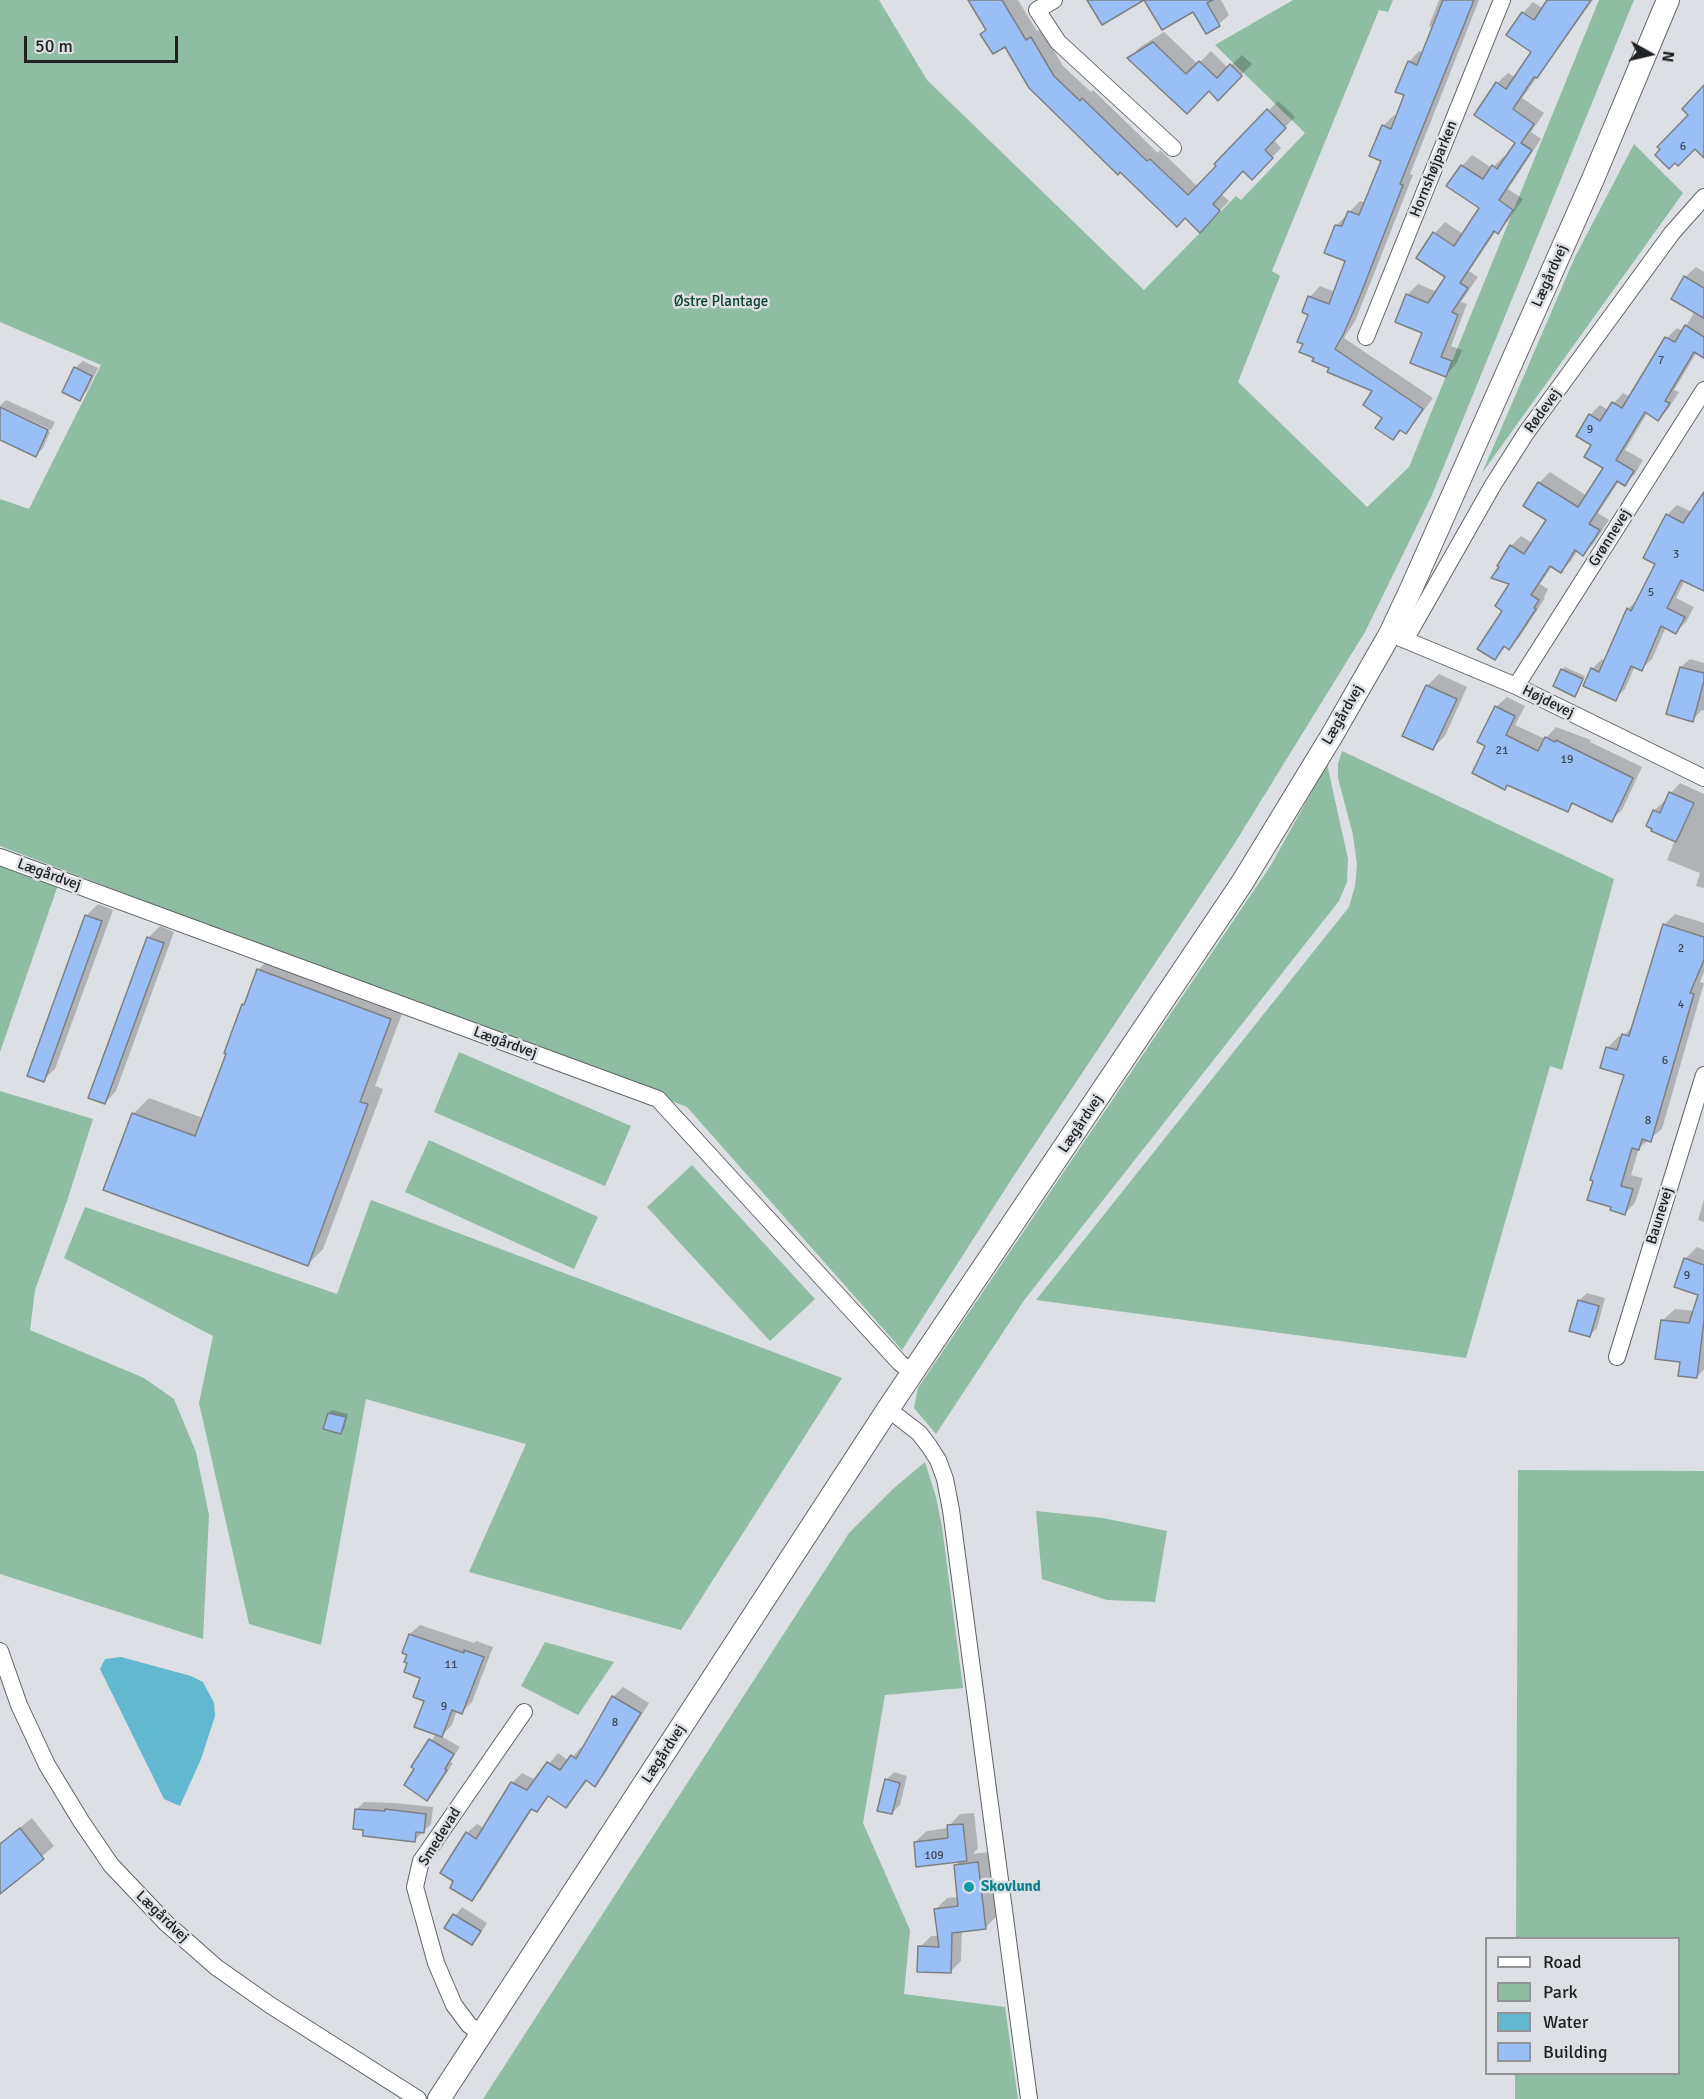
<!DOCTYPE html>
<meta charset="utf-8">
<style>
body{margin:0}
#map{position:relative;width:1704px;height:2099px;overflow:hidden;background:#dcdfe3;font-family:Signika,sans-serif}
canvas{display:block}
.legend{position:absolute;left:1485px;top:1937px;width:195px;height:138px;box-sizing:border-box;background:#dcdfe3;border:2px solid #919396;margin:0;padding:8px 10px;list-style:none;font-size:18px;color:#202123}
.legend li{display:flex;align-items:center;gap:12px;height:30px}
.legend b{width:30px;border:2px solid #919396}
.north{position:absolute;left:1620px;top:24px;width:60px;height:60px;-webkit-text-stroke:4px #dcdfe3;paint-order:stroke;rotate:98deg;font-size:16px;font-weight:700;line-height:24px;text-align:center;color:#202123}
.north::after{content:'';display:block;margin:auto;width:21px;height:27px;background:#202123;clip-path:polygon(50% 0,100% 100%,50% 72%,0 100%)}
.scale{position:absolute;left:24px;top:36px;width:154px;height:27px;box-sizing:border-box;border:3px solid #202123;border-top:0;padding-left:8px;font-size:18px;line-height:21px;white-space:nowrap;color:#202123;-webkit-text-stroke:4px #dcdfe3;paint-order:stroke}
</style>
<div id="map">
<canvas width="1704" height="2099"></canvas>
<ul class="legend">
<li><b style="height:8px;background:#fff"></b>Road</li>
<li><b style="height:16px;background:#8ebda3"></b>Park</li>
<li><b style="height:16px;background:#62b8cf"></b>Water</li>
<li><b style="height:16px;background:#9abef6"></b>Building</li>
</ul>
<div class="north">N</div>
<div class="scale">50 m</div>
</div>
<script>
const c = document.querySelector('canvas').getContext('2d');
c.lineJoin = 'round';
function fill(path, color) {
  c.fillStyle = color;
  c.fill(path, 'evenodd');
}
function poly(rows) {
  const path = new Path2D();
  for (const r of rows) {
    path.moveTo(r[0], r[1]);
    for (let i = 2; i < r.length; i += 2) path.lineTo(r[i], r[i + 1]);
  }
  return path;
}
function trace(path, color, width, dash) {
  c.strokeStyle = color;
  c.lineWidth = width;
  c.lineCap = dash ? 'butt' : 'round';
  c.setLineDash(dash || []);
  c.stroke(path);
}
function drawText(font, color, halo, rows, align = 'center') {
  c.font = font + ' Signika,sans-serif';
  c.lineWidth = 5;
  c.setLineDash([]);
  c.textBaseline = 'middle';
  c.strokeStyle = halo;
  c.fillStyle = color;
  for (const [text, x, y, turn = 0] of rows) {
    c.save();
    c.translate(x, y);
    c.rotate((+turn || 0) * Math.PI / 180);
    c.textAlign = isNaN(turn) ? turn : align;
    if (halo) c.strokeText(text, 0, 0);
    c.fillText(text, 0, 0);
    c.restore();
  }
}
fill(poly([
 [0,0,879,0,927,80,1144,290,1236,196,1241,200,1305,133,1215,45,1293,0,1393,0,1388,12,1379,10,1272,271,1280,276,1238,382,1367,507,1409,467,1599,0,1634,0,1432,495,1365,632,1233,846,1013,1177,902,1350,687,1107,0,846,0,499,29,509,101,365,0,322],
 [1634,144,1683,193,1482,473,1575,257],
 [1342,751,1614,879,1562,1070,1550,1066,1466,1358,1036,1300,1349,907,1355,886,1357,865,1353,835,1338,778,1338,764],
 [1327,764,1348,859,1347,882,1339,901,1025,1299,936,1434,914,1408,918,1388,1271,865],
 [0,863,58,885,0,1052],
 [459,1052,631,1126,605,1186,434,1112],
 [0,1091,93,1119,67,1201,35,1290,30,1330,144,1378,174,1399,196,1452,209,1515,203,1639,0,1574],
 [429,1140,598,1217,574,1269,405,1192],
 [692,1165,815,1299,770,1341,647,1207],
 [371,1200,842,1378,681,1630,469,1572,526,1444,366,1399,321,1645,249,1624,199,1403,213,1336,64,1258,85,1207,337,1294],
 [925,1462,936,1497,942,1527,963,1688,885,1695,863,1823,910,1930,904,1994,1005,2007,1018,2099,483,2099,849,1533,894,1488],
 [1518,1470,1704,1471,1704,2099,1515,2099,1515,2074,1678,2074,1678,1938,1516,1938],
 [1036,1511,1103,1518,1167,1531,1155,1602,1107,1600,1042,1579],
 [545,1642,614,1662,578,1715,521,1686]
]), '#8ebda3');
fill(poly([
 [121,1657,191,1676,203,1682,214,1703,215,1716,201,1759,180,1806,164,1799,100,1669,105,1659]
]), '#62b8cf');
fill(poly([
 [970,0,1018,0,1037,31,1041,29,1063,66,1091,92,1093,90,1158,153,1160,150,1198,187,1218,166,1216,164,1278,101,1295,117,1273,139,1281,148,1252,178,1243,170,1221,194,1229,201,1200,231,987,29],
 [1145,0,1221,0,1229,15,1219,24,1207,32,1194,10],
 [1439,0,1479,0,1410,174,1413,175,1370,284,1355,321,1344,338,1433,398,1416,421,1406,432,1402,430,1393,438,1374,390,1316,358,1310,314,1304,312,1310,297,1320,286,1335,292,1347,261,1336,226,1360,201,1366,203,1383,161,1383,126,1394,115,1397,116,1406,94,1409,62,1419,51,1424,53,1434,28,1429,26],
 [1557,0,1593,0,1522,98,1544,113,1531,132,1541,139,1508,189,1523,199,1508,221,1496,231,1469,271,1478,277,1461,302,1467,304,1451,346,1462,350,1456,364,1446,375,1407,295,1418,284,1437,292,1447,277,1418,257,1435,233,1445,222,1463,234,1481,208,1462,166,1472,155,1492,168,1504,156,1507,158,1517,142,1497,83,1508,73,1516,78,1533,51,1523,13,1533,2,1544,9],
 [1164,32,1198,64,1211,51,1228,68,1242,55,1252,64,1218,99,1209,90,1130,58,1140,47],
 [1696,267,1704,272,1704,356,1697,352,1674,390,1679,392,1668,409,1658,419,1648,412,1625,450,1643,460,1635,474,1624,484,1619,481,1598,513,1609,520,1593,544,1583,554,1578,550,1571,561,1561,571,1552,566,1540,584,1548,589,1544,597,1545,598,1519,638,1509,648,1506,646,1495,658,1511,583,1511,546,1521,536,1532,543,1548,520,1525,505,1539,483,1550,472,1587,496,1605,468,1593,445,1590,415,1600,405,1608,410,1623,393,1630,397,1667,338,1677,328,1683,331,1695,311,1685,277],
 [83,361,98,368,87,391,80,399,75,368],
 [6,400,55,422,51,430,0,406],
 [0,409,50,432,43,448,36,455,0,439],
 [1704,494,1704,590,1685,580,1676,598,1694,607,1686,622,1676,632,1666,627,1652,659,1641,669,1635,666,1625,689,1615,699,1592,669,1602,659,1605,660,1628,609,1638,599,1657,563,1667,515,1677,505,1692,512],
 [1690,659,1704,663,1704,711,1702,710,1692,720,1681,667],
 [1565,667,1585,676,1575,695,1562,670],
 [1439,674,1467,687,1445,736,1433,748,1404,735,1427,686],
 [1507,697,1525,706,1515,725,1545,739,1556,727,1591,740,1590,742,1642,767,1622,810,1611,820,1574,803,1567,810,1509,784,1505,788,1487,745,1496,707],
 [1680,783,1704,794,1704,888,1696,886,1700,873,1667,860,1675,840,1654,811,1664,801,1666,802,1671,793],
 [98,904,113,910,55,1069,43,1080,86,916],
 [1675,914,1704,923,1704,972,1700,982,1704,983,1662,1129,1639,1148,1631,1175,1643,1178,1635,1203,1624,1214,1611,1209,1626,1074,1602,1067,1608,1047,1619,1036,1623,1037,1634,1024,1664,925],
 [160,926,174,932,116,1091,105,1103,148,938],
 [274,954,406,1003,375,1086,383,1089,323,1249,308,1264,133,1114,149,1098,203,1118,243,1005,247,1001,258,970],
 [1704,1199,1704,1222,1698,1220],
 [1697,1247,1704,1250,1704,1369,1697,1377,1682,1361,1663,1320,1675,1309,1695,1311,1700,1294,1685,1259],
 [1587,1293,1605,1298,1597,1328,1590,1335,1579,1301],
 [332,1410,348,1414,344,1429,340,1432,329,1413],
 [420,1625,474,1643,476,1641,493,1647,472,1702,462,1712,457,1710,452,1725,441,1736,460,1747,450,1762,453,1763,434,1792,427,1799,416,1769,413,1766,437,1733,426,1700,422,1677,409,1662,410,1634],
 [623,1687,649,1703,604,1775,595,1785,588,1780,566,1807,550,1795,537,1811,533,1808,481,1890,471,1899,467,1833,477,1824,484,1828,512,1783,522,1773,536,1780,558,1753,569,1761,581,1747,584,1748,613,1697],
 [894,1772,907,1776,900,1805,892,1813,886,1780],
 [364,1802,394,1803,433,1807,431,1824,414,1841,365,1828,356,1810],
 [974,1813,978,1848,973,1854,989,1852,996,1917,985,1928,962,1930,961,1961,950,1972,920,1947,931,1936,939,1936,936,1909,947,1898,959,1897,955,1866,960,1861,915,1842,927,1831,949,1828,949,1826,960,1814],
 [32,1818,54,1846,0,1892,0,1844],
 [462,1907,487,1923,479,1936,472,1944,446,1928]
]), '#0003');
const building = poly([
 [968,0,1002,0,1026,40,1031,37,1054,76,1080,101,1082,98,1147,161,1150,159,1188,195,1216,166,1214,164,1267,109,1286,128,1265,150,1273,158,1252,180,1243,171,1213,204,1220,211,1200,233,1185,218,1177,227,1120,172,1118,175,1029,88,1005,47,993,54,980,34,986,30,968,0],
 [1087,0,1213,0,1207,3,1220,26,1206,34,1193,12,1162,30,1144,0,1102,25,1087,0],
 [1443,0,1474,0,1400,184,1403,185,1360,296,1344,333,1335,349,1423,409,1406,434,1400,430,1393,440,1375,428,1382,418,1363,405,1372,391,1327,372,1329,368,1312,361,1314,358,1299,352,1303,344,1297,342,1308,315,1302,312,1308,296,1329,304,1345,261,1324,253,1335,225,1342,226,1348,211,1359,215,1381,161,1369,156,1382,125,1391,129,1404,95,1395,92,1408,61,1417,65,1443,0],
 [1547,0,1591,0,1537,78,1534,77,1513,109,1534,124,1521,143,1532,150,1499,200,1513,210,1498,234,1494,231,1460,283,1468,288,1452,312,1458,315,1441,357,1452,361,1446,377,1410,363,1422,333,1395,322,1406,294,1428,303,1445,277,1416,258,1433,232,1454,246,1479,208,1446,186,1461,165,1483,179,1492,165,1497,169,1515,143,1474,115,1496,82,1506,89,1531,52,1506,35,1522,12,1534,20,1547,0],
 [1153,42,1186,74,1199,61,1217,78,1230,64,1242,76,1218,101,1209,91,1187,114,1127,58,1153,42],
 [1704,85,1704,158,1695,149,1678,166,1675,163,1669,169,1655,155,1660,149,1657,147,1688,115,1682,109,1704,85],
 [1684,276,1704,288,1704,318,1671,299,1684,276],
 [1685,325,1704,337,1704,358,1694,352,1665,401,1670,403,1658,421,1645,412,1616,460,1634,471,1625,486,1617,481,1589,524,1600,530,1583,556,1575,550,1561,573,1550,566,1531,595,1539,600,1534,608,1536,609,1509,650,1504,646,1495,660,1477,649,1502,611,1495,606,1509,584,1491,578,1499,567,1497,566,1510,545,1524,554,1546,520,1523,506,1538,482,1578,507,1603,468,1584,457,1591,445,1576,436,1589,414,1600,421,1612,402,1622,408,1665,337,1675,342,1685,325],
 [74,367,92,376,80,401,62,392,74,367],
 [0,407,48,430,36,457,0,440,0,407],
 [1704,492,1704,591,1681,580,1667,608,1685,617,1676,634,1661,626,1642,671,1631,666,1616,701,1583,686,1591,668,1599,672,1627,608,1631,611,1655,564,1643,558,1666,514,1683,523,1704,492],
 [1680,667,1704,673,1704,681,1693,722,1666,714,1680,667],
 [1561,669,1583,679,1575,697,1553,686,1561,669],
 [1426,685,1457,699,1433,750,1402,736,1426,685],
 [1495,706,1515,716,1506,735,1538,751,1545,737,1555,742,1556,740,1633,778,1612,822,1572,803,1568,812,1507,785,1505,790,1472,773,1485,746,1477,742,1495,706],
 [1669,792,1694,803,1676,842,1651,831,1652,829,1646,826,1653,810,1660,813,1669,792],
 [85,915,102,921,44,1082,27,1076,85,915],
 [1663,924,1704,937,1704,960,1690,993,1694,994,1651,1142,1642,1139,1639,1150,1632,1148,1621,1186,1633,1189,1625,1215,1610,1210,1611,1207,1587,1200,1593,1181,1590,1180,1624,1075,1600,1068,1606,1047,1617,1050,1622,1034,1629,1036,1663,924],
 [147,937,164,943,105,1104,88,1098,147,937],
 [257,969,391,1019,360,1102,368,1104,308,1266,103,1190,132,1113,195,1136,226,1054,224,1053,242,1004,244,1005,257,969],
 [1684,1258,1704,1265,1704,1320,1697,1378,1678,1376,1680,1362,1655,1359,1661,1320,1689,1323,1698,1295,1674,1287,1684,1258],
 [1578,1300,1599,1306,1590,1337,1569,1331,1578,1300],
 [328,1413,346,1417,341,1434,323,1429,328,1413],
 [409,1634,464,1653,464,1650,484,1657,462,1714,452,1710,442,1737,414,1727,424,1701,413,1697,420,1678,404,1672,407,1663,404,1662,407,1655,402,1653,409,1634],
 [612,1696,641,1713,595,1787,586,1780,566,1808,548,1796,537,1812,531,1809,472,1901,450,1888,453,1881,440,1873,466,1832,476,1839,511,1782,527,1790,547,1762,560,1770,571,1755,576,1759,612,1696],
 [429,1739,454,1754,445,1769,447,1770,427,1801,404,1785,414,1769,411,1767,429,1739],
 [885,1779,900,1783,892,1814,877,1811,885,1779],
 [355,1809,385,1811,385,1809,426,1814,424,1833,416,1832,415,1842,363,1836,363,1830,353,1829,355,1809],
 [963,1824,967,1861,916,1867,914,1842,948,1838,947,1825,963,1824],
 [20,1828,44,1859,0,1894,0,1844,20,1828],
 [978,1862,986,1929,952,1933,951,1973,917,1972,918,1946,939,1947,934,1909,958,1906,954,1865,978,1862],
 [453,1914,481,1931,472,1945,444,1928,453,1914]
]);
fill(building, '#9abef6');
trace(building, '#7d8083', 1.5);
const street = poly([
 [1054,0,1037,10,1058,42,1173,148],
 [1366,337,1502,0],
 [1396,636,1516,686,1704,778],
 [1405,640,1493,485,1526,433,1672,233,1704,197],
 [1516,686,1704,390],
 [0,857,658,1099,900,1363,913,1373],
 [1617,1357,1704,1075],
 [888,1409,919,1433,929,1446,938,1460,945,1479,951,1510,1029,2099],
 [0,1651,19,1705,47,1765,81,1821,111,1865,166,1923,216,1967,270,2005,418,2099],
 [482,2034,469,2025,454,2005,436,1963,415,1887,421,1861,524,1712]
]);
const secondary = poly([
 [439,2099,888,1409,1242,883,1331,737,1390,634,1412,587,1593,179,1668,0]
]);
trace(street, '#616467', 18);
trace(secondary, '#616467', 24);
trace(street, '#fff', 16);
trace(secondary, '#fff', 22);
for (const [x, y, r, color] of [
 [969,1887,6,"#0f9aa8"]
]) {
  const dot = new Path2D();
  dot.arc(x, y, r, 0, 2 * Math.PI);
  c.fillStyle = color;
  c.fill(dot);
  trace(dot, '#dcdfe3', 2);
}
drawText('12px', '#3e4858', null, [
 ["6",1683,147],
 ["7",1661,361],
 ["9",1590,430],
 ["3",1676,555],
 ["5",1651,593],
 ["21",1502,751],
 ["19",1567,760],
 ["2",1681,949],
 ["4",1681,1005],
 ["6",1665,1061],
 ["8",1648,1121],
 ["9",1687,1276],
 ["11",451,1665],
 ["9",444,1707],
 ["8",615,1723],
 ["109",934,1856]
]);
drawText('15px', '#202123', '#dcdfe3', [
 ["Hornshøjparken",1434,169,-68],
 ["Lægårdvej",1550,276,-66],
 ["Rødevej",1543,411,-54],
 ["Grønnevej",1610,538,-58],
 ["Højdevej",1548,702,26],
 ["Lægårdvej",1343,715,-60],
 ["Lægårdvej",49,875,20],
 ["Lægårdvej",505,1043,20],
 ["Lægårdvej",1081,1124,-56],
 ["Baunevej",1660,1216,-73],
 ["Lægårdvej",664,1754,-57],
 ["Smedevad",440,1837,-58],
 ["Lægårdvej",162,1917,44]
]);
drawText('15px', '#0a442c', '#dcdfe3', [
 ["Østre Plantage",721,302]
]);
drawText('bold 15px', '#0d838f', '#dcdfe3', [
 ["Skovlund",981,1887]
], 'left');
</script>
